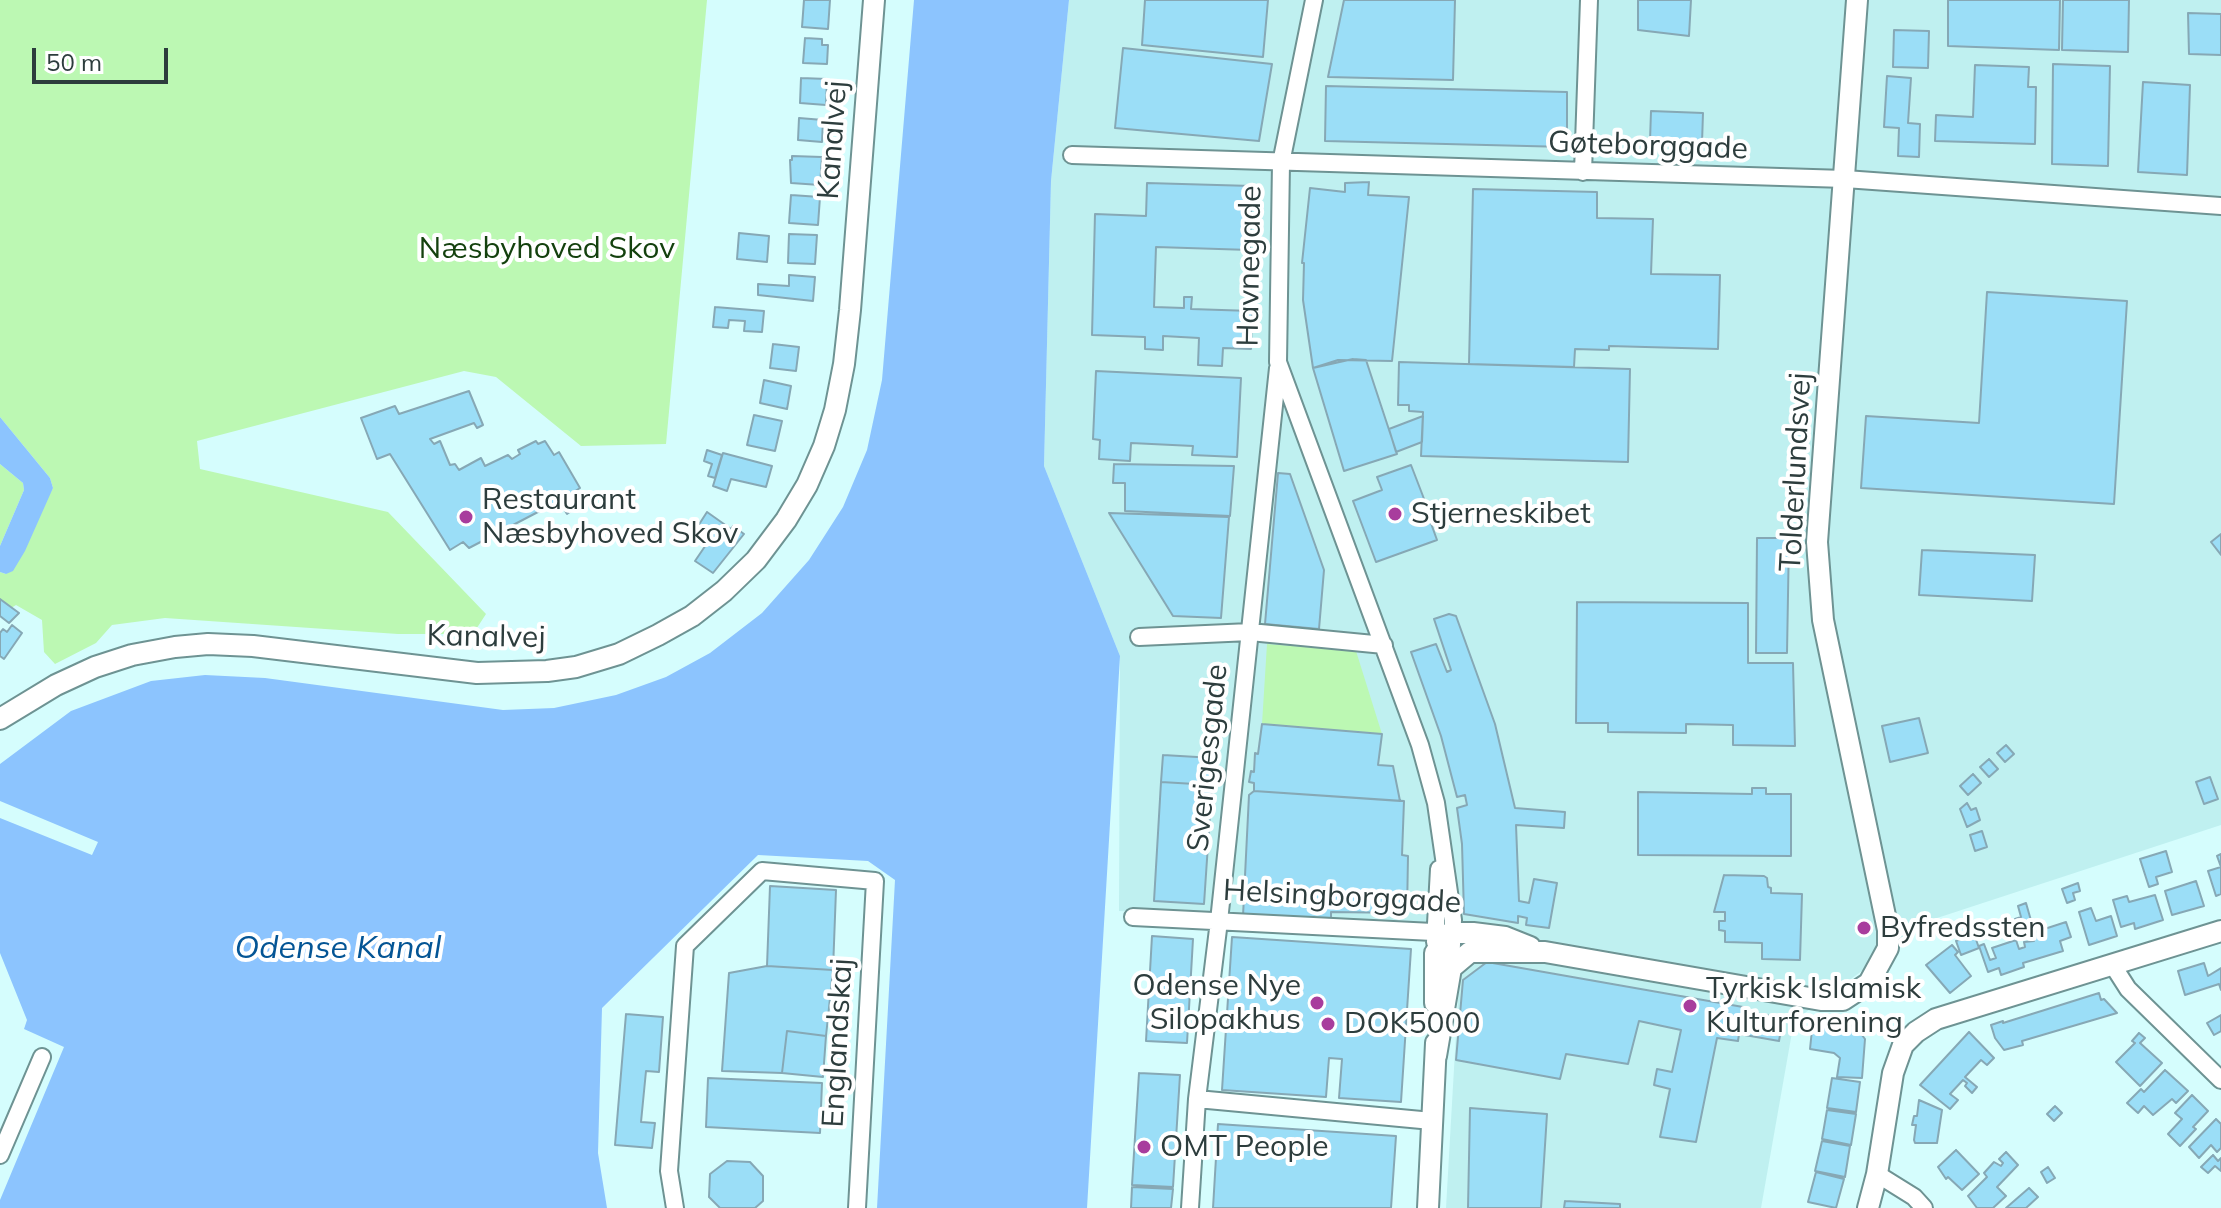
<!DOCTYPE html>
<meta charset="utf-8">
<style>
body{margin:0}
#map{position:relative;width:2221px;height:1208px;overflow:hidden;background:#d5fdfd;font-family:Mulish,sans-serif}
canvas{display:block}
.scale{position:absolute;left:32px;top:48px;width:136px;height:36px;box-sizing:border-box;border:4px solid #2d3d3d;border-top:0;padding-left:10px;font-size:24px;line-height:28px;white-space:nowrap;color:#2d3d3d;-webkit-text-stroke:6px #fff;paint-order:stroke}
</style>
<div id="map">
<canvas width="2221" height="1208"></canvas>
<div class="scale">50 m</div>
</div>
<script>
const c = document.querySelector('canvas').getContext('2d');
c.lineJoin = 'round';
function fill(path, color) {
  c.fillStyle = color;
  c.fill(path, 'evenodd');
}
function poly(rows) {
  const path = new Path2D();
  for (const r of rows) {
    path.moveTo(r[0], r[1]);
    for (let i = 2; i < r.length; i += 2) path.lineTo(r[i], r[i + 1]);
  }
  return path;
}
function trace(path, color, width, dash) {
  c.strokeStyle = color;
  c.lineWidth = width;
  c.lineCap = dash ? 'butt' : 'round';
  c.setLineDash(dash || []);
  c.stroke(path);
}
function drawText(font, color, halo, rows, align = 'center') {
  c.font = font + ' Mulish,sans-serif';
  c.lineWidth = 8;
  c.setLineDash([]);
  c.textBaseline = 'middle';
  c.strokeStyle = halo;
  c.fillStyle = color;
  for (const [text, x, y, turn = 0] of rows) {
    c.save();
    c.translate(x, y);
    c.rotate((+turn || 0) * Math.PI / 180);
    c.textAlign = isNaN(turn) ? turn : align;
    if (halo) c.strokeText(text, 0, 0);
    c.fillText(text, 0, 0);
    c.restore();
  }
}
fill(poly([
 [1069,0,2221,0,2221,825,1931,920,1794,1021,1761,1208,1446,1208,1462,929,1119,911,1120,656,1044,466,1051,181]
]), '#bff0f0');
fill(poly([
 [0,0,707,0,666,444,581,446,496,377,464,371,197,441,200,469,388,512,486,614,473,634,398,634,165,618,112,625,96,643,55,664,44,652,42,620,16,605,0,615,0,572,6,574,53,488,50,478,0,417],
 [0,464,23,483,24,490,0,546],
 [1267,644,1356,651,1382,734,1262,724]
]), '#bcf8b3');
fill(poly([
 [914,0,1069,0,1051,181,1044,466,1120,656,1087,1208,877,1208,895,880,868,861,758,855,602,1008,598,1153,607,1208,0,1208,0,1200,64,1047,24,1029,27,1020,0,953,0,818,92,855,98,842,0,801,0,764,71,711,151,681,205,675,265,678,503,710,554,708,616,695,666,677,710,653,762,613,809,560,843,507,867,450,882,380],
 [0,417,50,478,53,488,25,551,13,571,6,574,0,572,0,546,24,490,23,483,0,464]
]), '#8cc4fe');
const building = poly([
 [804,0,830,0,828,29,802,27,804,0],
 [1145,0,1268,0,1263,57,1142,45,1145,0],
 [1344,0,1455,0,1453,80,1328,77,1344,0],
 [1638,0,1691,0,1689,36,1638,30,1638,0],
 [1948,0,2060,0,2059,50,1948,46,1948,0],
 [2063,0,2129,0,2128,52,2062,50,2063,0],
 [2188,13,2221,14,2221,55,2189,54,2188,13],
 [1894,30,1929,31,1928,68,1893,67,1894,30],
 [805,38,822,39,822,45,828,45,827,64,803,63,805,38],
 [1123,48,1272,64,1259,141,1115,128,1123,48],
 [2053,64,2110,66,2108,166,2052,164,2053,64],
 [1975,65,2029,67,2028,87,2036,87,2035,144,1935,141,1936,115,1973,117,1975,65],
 [1887,76,1911,78,1908,123,1920,124,1919,157,1898,156,1899,128,1884,127,1887,76],
 [801,78,827,79,826,105,800,103,801,78],
 [2143,82,2190,85,2187,175,2138,172,2143,82],
 [1326,86,1567,92,1567,147,1325,141,1326,86],
 [1651,111,1703,113,1702,143,1650,141,1651,111],
 [799,118,823,120,822,142,798,140,799,118],
 [792,156,822,157,820,185,791,183,790,160,792,160,792,156],
 [1369,182,1368,195,1409,197,1392,361,1338,360,1313,368,1303,300,1304,263,1302,263,1310,188,1345,192,1345,183,1369,182],
 [1147,183,1252,186,1250,250,1156,247,1154,307,1184,308,1184,297,1192,297,1191,309,1252,311,1251,349,1223,348,1222,366,1198,365,1199,338,1163,336,1163,350,1145,349,1145,337,1092,335,1095,214,1146,216,1147,183],
 [1473,189,1597,192,1597,218,1653,219,1651,274,1720,275,1718,349,1609,346,1609,350,1575,349,1574,367,1469,364,1473,189],
 [791,195,820,197,818,225,789,223,791,195],
 [739,233,769,236,767,262,737,259,739,233],
 [789,234,817,235,815,264,788,263,789,234],
 [789,275,815,277,813,301,758,295,758,284,789,286,789,275],
 [1987,292,2127,301,2114,504,1861,488,1866,416,1979,423,1987,292],
 [715,307,764,311,762,332,744,331,745,321,729,320,728,328,713,327,715,307],
 [773,344,799,347,796,371,770,368,773,344],
 [1353,359,1366,360,1397,454,1344,471,1313,368,1353,359],
 [1399,362,1630,369,1628,462,1421,456,1423,412,1409,411,1409,405,1398,405,1399,362],
 [1096,371,1241,378,1237,457,1192,455,1193,446,1131,443,1130,461,1099,459,1100,440,1093,439,1096,371],
 [764,380,791,386,787,409,760,403,764,380],
 [469,391,483,425,477,428,474,423,430,439,434,444,440,441,450,465,455,464,459,470,481,458,485,466,508,455,512,459,520,454,518,450,536,441,538,444,545,441,554,455,559,452,580,488,569,495,574,509,567,514,559,501,469,548,463,542,450,550,390,454,377,459,361,418,395,406,399,414,469,391],
 [754,415,782,421,775,451,747,445,754,415],
 [1423,416,1422,442,1396,452,1389,429,1423,416],
 [707,450,722,455,715,478,708,476,712,464,704,461,707,450],
 [723,453,772,466,766,487,731,479,727,491,713,486,723,453],
 [1114,464,1234,466,1230,516,1125,511,1125,483,1113,483,1114,464],
 [1411,465,1426,504,1431,502,1436,512,1428,515,1437,540,1376,562,1353,501,1382,490,1377,477,1411,465],
 [1278,473,1290,474,1324,570,1319,629,1265,624,1278,473],
 [707,512,731,529,733,526,744,534,713,573,695,561,712,536,698,526,707,512],
 [1109,513,1229,517,1221,618,1173,616,1109,513],
 [2221,534,2221,555,2211,542,2221,534],
 [1757,538,1789,538,1787,653,1756,653,1757,538],
 [1922,550,2035,555,2032,601,1919,595,1922,550],
 [0,599,19,613,9,623,0,616,0,599],
 [1577,602,1748,603,1748,663,1793,663,1795,746,1733,745,1733,725,1686,724,1686,733,1608,732,1608,723,1576,723,1577,602],
 [1449,614,1456,616,1495,724,1515,808,1565,812,1564,828,1516,825,1519,901,1529,903,1534,879,1557,883,1549,928,1526,925,1527,918,1518,916,1518,923,1464,914,1462,844,1457,808,1467,805,1465,795,1457,797,1441,736,1411,652,1436,644,1447,672,1451,670,1434,619,1449,614],
 [12,625,22,633,4,659,0,656,0,633,3,629,7,632,12,625],
 [1919,718,1928,753,1890,762,1882,726,1919,718],
 [1262,724,1382,734,1378,765,1393,766,1400,801,1254,791,1254,783,1249,782,1251,771,1254,772,1255,753,1258,754,1262,724],
 [2006,745,2014,754,2005,762,1997,753,2006,745],
 [1163,755,1214,758,1212,785,1161,782,1163,755],
 [1989,759,1998,769,1989,777,1980,767,1989,759],
 [1973,774,1981,783,1968,795,1960,786,1973,774],
 [2210,777,2218,799,2204,804,2196,782,2210,777],
 [1161,782,1212,785,1204,904,1154,901,1161,782],
 [1752,788,1766,788,1766,794,1791,794,1791,856,1638,855,1638,792,1752,794,1752,788],
 [1254,791,1404,801,1402,855,1408,856,1407,913,1331,912,1331,921,1243,916,1249,795,1254,791],
 [1967,803,1971,810,1976,808,1980,820,1967,827,1960,809,1967,803],
 [1982,831,1987,847,1975,851,1970,835,1982,831],
 [2166,851,2172,872,2156,877,2158,884,2149,887,2140,859,2166,851],
 [2221,854,2221,894,2216,896,2208,871,2221,867,2217,856,2221,854],
 [1724,875,1764,876,1767,878,1768,887,1771,888,1771,893,1802,894,1800,960,1762,959,1762,943,1725,942,1725,931,1719,930,1719,921,1725,921,1725,912,1714,912,1724,875],
 [2196,881,2204,906,2172,915,2165,891,2196,881],
 [2078,883,2080,891,2073,893,2075,900,2067,903,2062,889,2078,883],
 [770,886,836,890,833,970,767,966,770,886],
 [2155,895,2163,920,2135,929,2134,923,2121,927,2113,900,2127,896,2129,902,2155,895],
 [2026,903,2032,924,2017,926,2015,919,2021,917,2018,906,2026,903],
 [2091,908,2096,921,2111,916,2117,936,2089,945,2079,912,2091,908],
 [2066,922,2071,937,2060,941,2063,951,2023,963,2024,967,2001,975,1999,968,1988,972,1979,946,1984,944,1990,960,1996,958,1992,948,2016,940,2019,949,2025,947,2024,942,2034,941,2032,933,2066,922],
 [1974,934,1979,948,1961,955,1956,941,1974,934],
 [1152,936,1193,939,1187,1043,1146,1041,1152,936],
 [1232,937,1411,949,1401,1102,1339,1098,1342,1059,1329,1058,1326,1097,1222,1090,1232,937],
 [1952,945,1958,952,1955,955,1971,976,1950,993,1926,965,1952,945],
 [1487,962,1743,1007,1738,1041,1717,1038,1696,1142,1660,1137,1670,1089,1654,1085,1657,1069,1672,1072,1681,1030,1639,1021,1628,1064,1566,1054,1560,1079,1456,1060,1463,980,1487,962],
 [2204,963,2208,976,2221,968,2221,990,2219,984,2185,995,2178,971,2204,963],
 [767,966,833,970,826,1036,787,1031,782,1073,722,1071,729,973,767,966],
 [2099,993,2101,1000,2104,999,2117,1013,2022,1041,2023,1045,2004,1050,1995,1038,1991,1025,2003,1021,2003,1023,2099,993],
 [1743,1011,1783,1018,1779,1041,1739,1034,1743,1011],
 [626,1014,663,1017,659,1072,646,1071,641,1122,655,1123,652,1148,615,1145,626,1014],
 [2221,1015,2221,1031,2214,1035,2207,1023,2221,1015],
 [1813,1020,1855,1026,1865,1039,1862,1078,1837,1077,1840,1058,1834,1053,1810,1049,1813,1020],
 [787,1031,826,1036,823,1077,782,1073,787,1031],
 [1969,1032,1994,1058,1987,1065,1981,1060,1965,1077,1977,1087,1972,1093,1965,1086,1967,1083,1963,1080,1950,1094,1958,1100,1950,1109,1920,1085,1969,1032],
 [2139,1033,2145,1038,2140,1043,2162,1063,2140,1086,2116,1062,2135,1043,2132,1041,2139,1033],
 [2165,1070,2188,1091,2176,1103,2172,1099,2153,1115,2144,1106,2138,1113,2127,1103,2141,1089,2144,1092,2165,1070],
 [1139,1073,1180,1075,1173,1187,1132,1185,1139,1073],
 [708,1078,822,1083,820,1133,706,1127,708,1078],
 [1832,1078,1860,1082,1856,1112,1827,1108,1832,1078],
 [2192,1095,2208,1111,2193,1127,2196,1129,2180,1146,2168,1134,2182,1119,2175,1113,2192,1095],
 [1919,1100,1942,1110,1937,1143,1915,1143,1914,1140,1916,1125,1912,1125,1914,1116,1917,1116,1919,1100],
 [2055,1106,2062,1113,2054,1121,2047,1114,2055,1106],
 [1470,1108,1547,1114,1541,1208,1468,1208,1470,1108],
 [1827,1110,1856,1114,1851,1145,1822,1139,1827,1110],
 [2216,1119,2221,1124,2221,1148,2217,1152,2211,1145,2199,1158,2189,1147,2216,1119],
 [1218,1124,1396,1136,1391,1208,1213,1208,1218,1124],
 [1822,1141,1850,1146,1845,1177,1815,1171,1822,1141],
 [1956,1150,1979,1174,1962,1190,1948,1177,1946,1179,1938,1167,1956,1150],
 [2006,1152,2018,1165,1997,1187,2006,1196,1993,1208,1977,1208,1968,1196,1987,1177,1984,1173,1994,1162,2001,1166,2003,1163,1999,1159,2006,1152],
 [2213,1155,2218,1161,2221,1158,2221,1171,2215,1166,2208,1173,2201,1167,2213,1155],
 [727,1161,750,1162,763,1176,763,1201,755,1208,720,1208,709,1197,710,1174,727,1161],
 [2048,1167,2055,1178,2047,1183,2041,1172,2048,1167],
 [1816,1172,1844,1179,1836,1208,1808,1202,1816,1172],
 [1132,1187,1173,1189,1171,1208,1131,1208,1132,1187],
 [2029,1188,2038,1197,2026,1208,2006,1208,2029,1188],
 [1565,1201,1620,1204,1620,1208,1564,1208,1565,1201]
]);
fill(building, '#9bdef7');
trace(building, '#86a8b5', 2);
const minor = poly([
 [1314,0,1281,163,1278,362,1420,745,1436,803,1453,920,1451,968],
 [1072,155,1845,179,2221,206],
 [1583,172,1589,0],
 [1139,637,1250,632,1384,645],
 [1133,917,1453,933],
 [1435,942,1439,869],
 [2112,964,2128,989,2221,1080],
 [1197,1099,1432,1121],
 [0,1155,42,1057],
 [1877,1174,1914,1197,1924,1208],
 [675,1208,669,1171,685,946,762,871,875,881,857,1208],
 [1190,1208,1197,1099,1219,921,1278,368]
]);
const tertiary = poly([
 [0,719,56,685,95,667,132,655,175,647,208,644,253,646,477,673,547,671,576,667,619,654,658,635,692,616,724,591,756,560,786,520,807,485,824,446,835,410,844,364,850,310,874,0],
 [1435,1003,1435,953,1453,933,1473,933,1505,937,1530,947],
 [1436,1056,1451,968,1470,952,1545,952,1821,1000,1843,1000,1869,983,1888,948,1888,930,1823,620,1817,542,1857,0],
 [1428,1208,1436,1043],
 [1868,1208,1877,1174,1893,1073,1903,1045,1916,1032,1936,1019,2221,931]
]);
trace(minor, '#6e9393', 20);
trace(tertiary, '#6e9393', 24);
trace(minor, '#fff', 16);
trace(tertiary, '#fff', 20);
for (const [x, y, r, color] of [
 [1395,514,8,"#a83d9d"],
 [466,517,8,"#a83d9d"],
 [1864,928,8,"#a83d9d"],
 [1317,1003,8,"#a83d9d"],
 [1690,1006,8,"#a83d9d"],
 [1328,1024,8,"#a83d9d"],
 [1144,1147,8,"#a83d9d"]
]) {
  const dot = new Path2D();
  dot.arc(x, y, r, 0, 2 * Math.PI);
  c.fillStyle = color;
  c.fill(dot);
  trace(dot, '#fff', 3);
}
drawText('30px', '#2d3d3d', '#fff', [
 ["Kanalvej",833,140,-86],
 ["Gøteborggade",1648,146,2],
 ["Havnegade",1250,266,-89],
 ["Tolderlundsvej",1796,472,-87],
 ["Kanalvej",486,637,1],
 ["Sverigesgade",1208,758,-84],
 ["Helsingborggade",1342,897,3],
 ["Englandskaj",838,1043,-87]
]);
drawText('30px', '#14410e', '#fff', [
 ["Næsbyhoved Skov",547,249]
]);
drawText('30px', '#2d3d3d', '#fff', [
 ["Restaurant",482,500],
 ["Næsbyhoved Skov",482,534],
 ["Stjerneskibet",1411,514],
 ["Byfredssten",1880,928],
 ["Odense Nye",1301,986,"right"],
 ["Silopakhus",1301,1020,"right"],
 ["Tyrkisk Islamisk",1706,989],
 ["Kulturforening",1706,1023],
 ["DOK5000",1344,1024],
 ["OMT People",1160,1147]
], 'left');
drawText('italic 32px', '#045595', '#fff', [
 ["Odense Kanal",338,948]
]);
</script>
